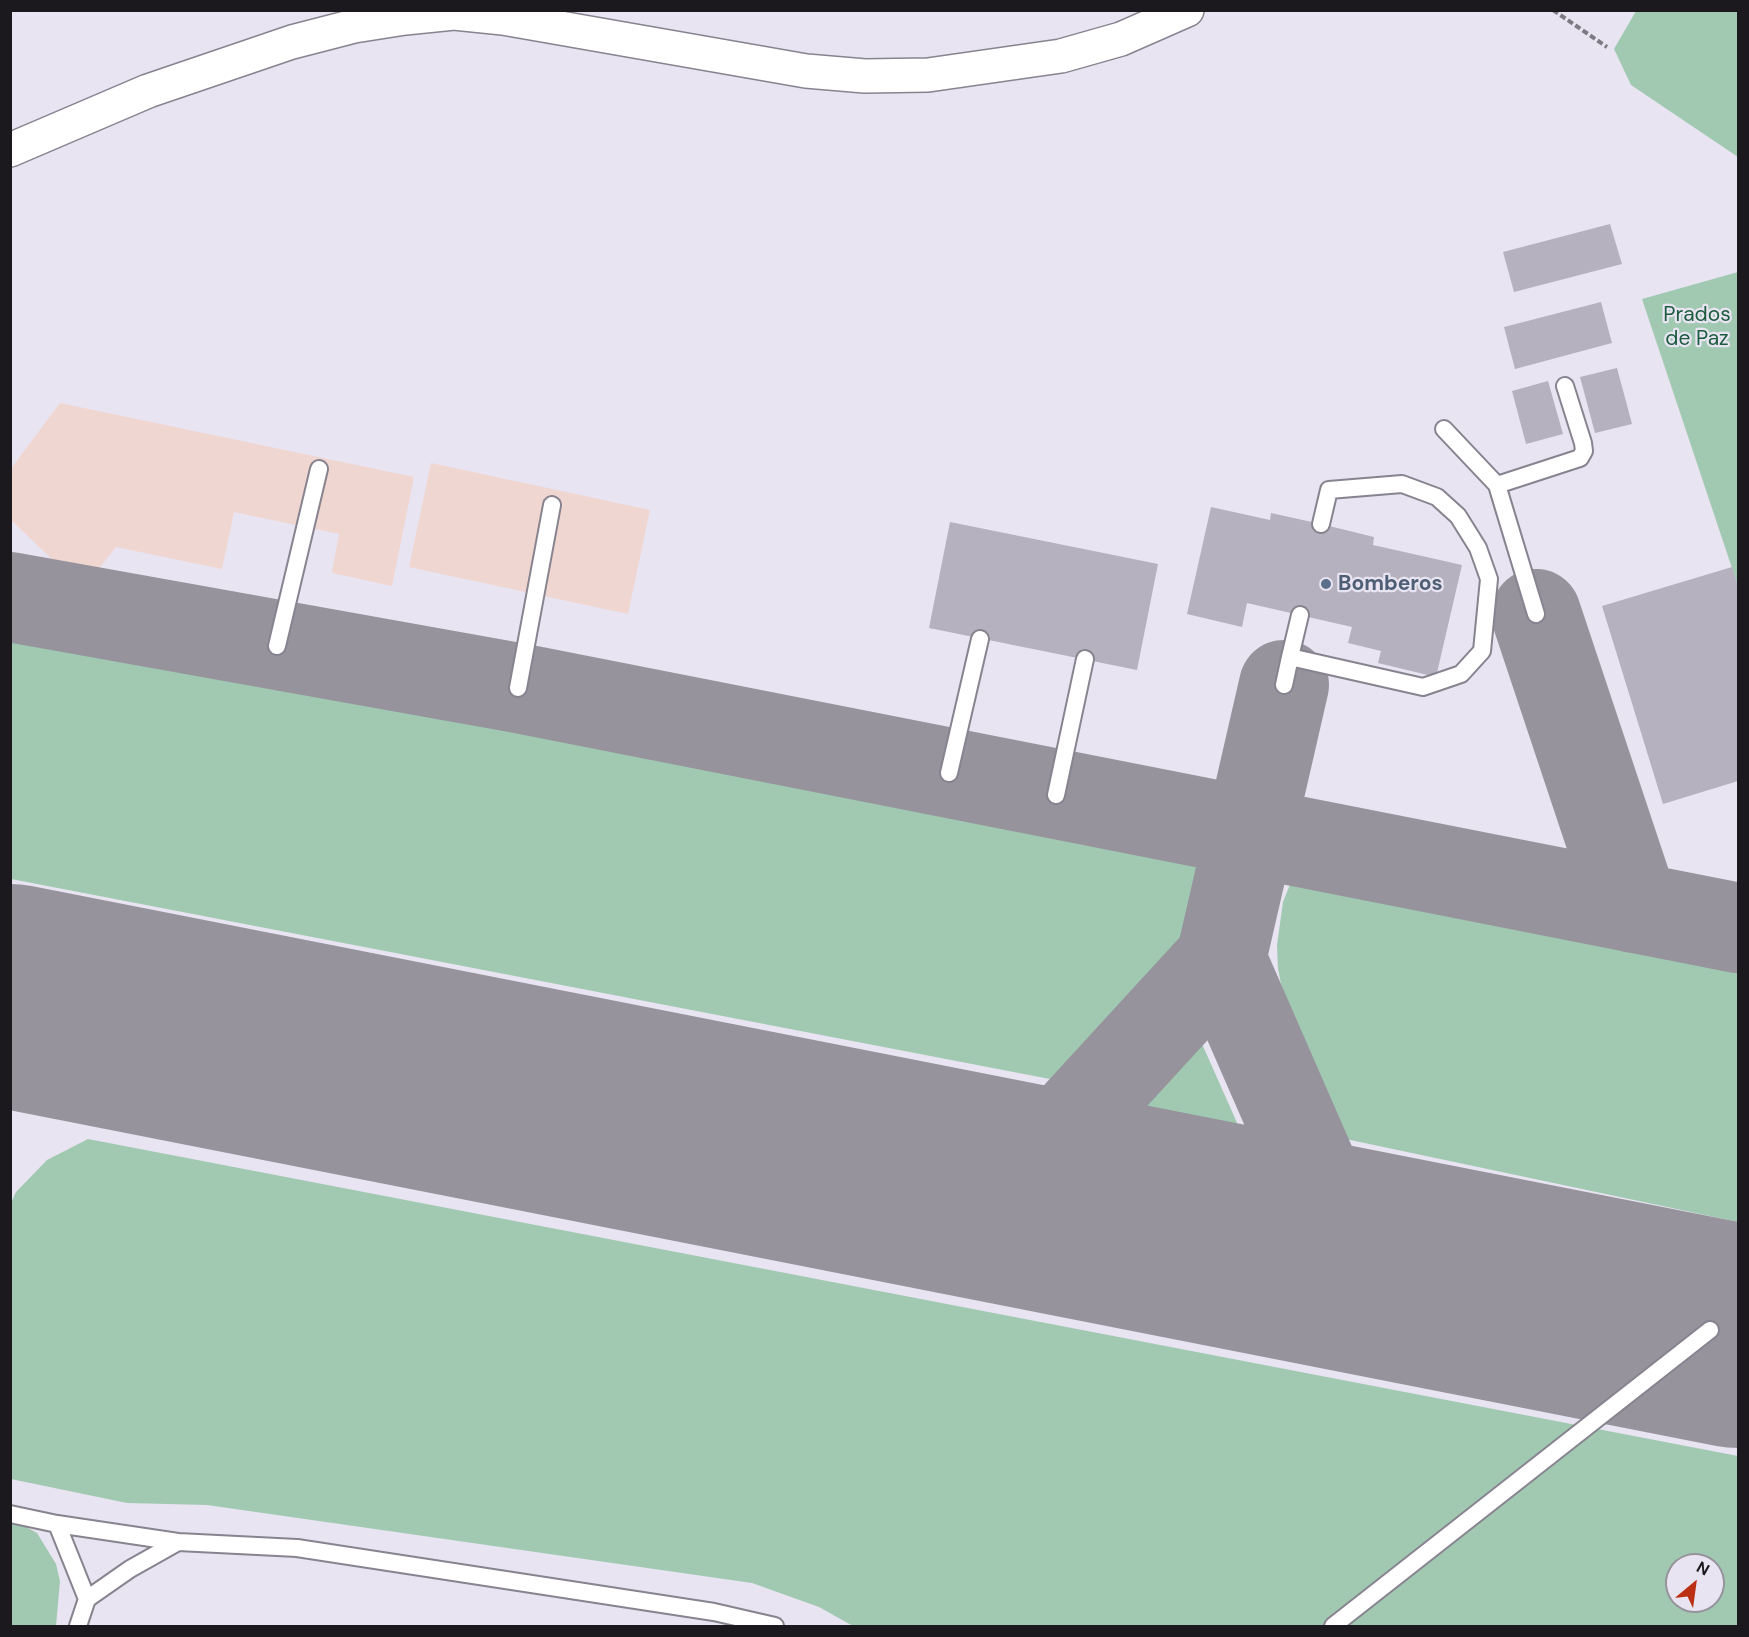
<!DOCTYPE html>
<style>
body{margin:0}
#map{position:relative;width:1749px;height:1637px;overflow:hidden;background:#e8e4f1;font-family:"DM Sans",sans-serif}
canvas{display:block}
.frame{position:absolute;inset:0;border:12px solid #1b191e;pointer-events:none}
.north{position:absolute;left:1665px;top:1553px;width:60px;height:60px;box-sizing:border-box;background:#e8e4f1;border:2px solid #96939d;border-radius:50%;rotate:29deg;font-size:16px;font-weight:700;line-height:24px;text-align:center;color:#1b191e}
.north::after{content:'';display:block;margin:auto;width:21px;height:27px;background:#bb2f14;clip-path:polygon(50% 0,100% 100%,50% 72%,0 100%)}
</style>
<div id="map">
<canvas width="1749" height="1637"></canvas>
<div class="frame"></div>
<div class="north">N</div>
</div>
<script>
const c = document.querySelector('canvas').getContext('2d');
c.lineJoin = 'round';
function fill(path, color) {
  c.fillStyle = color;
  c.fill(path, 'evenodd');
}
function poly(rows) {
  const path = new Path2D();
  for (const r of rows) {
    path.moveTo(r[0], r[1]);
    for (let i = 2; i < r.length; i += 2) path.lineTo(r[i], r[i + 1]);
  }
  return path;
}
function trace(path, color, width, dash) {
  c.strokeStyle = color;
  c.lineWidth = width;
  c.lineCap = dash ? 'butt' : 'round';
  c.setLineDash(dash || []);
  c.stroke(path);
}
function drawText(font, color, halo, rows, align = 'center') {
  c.font = font + ' "DM Sans",sans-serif';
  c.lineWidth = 4.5;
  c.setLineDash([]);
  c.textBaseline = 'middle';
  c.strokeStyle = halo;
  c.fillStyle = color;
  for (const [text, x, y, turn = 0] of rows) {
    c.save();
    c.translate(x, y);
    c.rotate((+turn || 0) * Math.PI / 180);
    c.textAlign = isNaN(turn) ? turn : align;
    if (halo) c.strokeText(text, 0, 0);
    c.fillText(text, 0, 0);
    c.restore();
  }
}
fill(poly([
 [60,403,414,477,392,586,332,573,339,534,234,512,222,569,116,547,83,589,11,520,10,470],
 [431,463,650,510,628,614,409,567]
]), '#f0d6d1');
fill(poly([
 [1636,11,1738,11,1738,157,1631,85,1614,49],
 [1738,272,1738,586,1642,299],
 [11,612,1192,843,1202,855,1193,919,1172,968,1142,1014,1105,1050,1055,1080,11,879],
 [1307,870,1738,951,1738,1222,1341,1138,1304,1067,1290,1028,1278,969,1277,945,1283,902,1293,877],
 [1195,1028,1238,1125,1129,1103],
 [88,1139,1738,1456,1738,1626,853,1626,819,1607,752,1583,207,1505,127,1503,11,1479,11,1203,16,1192,47,1160],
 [1677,1565,1713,1565,1713,1601,1677,1601],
 [11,1519,37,1533,56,1564,60,1581,56,1626,11,1626]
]), '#a1c9b2');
trace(poly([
 [10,597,518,688,1738,928],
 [1536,614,1634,908],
 [1221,959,1352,1259],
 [1008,1191,1221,959,1284,685]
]), '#96939d', 90);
trace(poly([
 [10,996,1738,1336]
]), '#96939d', 224);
fill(poly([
 [1610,224,1622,264,1514,292,1503,252],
 [1601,302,1612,343,1515,369,1504,327],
 [1617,368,1632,424,1595,433,1580,377],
 [1548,381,1563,434,1526,444,1512,391],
 [1211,507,1270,520,1271,513,1321,524,1374,537,1373,545,1462,565,1436,677,1378,663,1381,651,1348,643,1352,627,1247,603,1242,627,1187,614],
 [950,522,1158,564,1137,670,929,628],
 [1732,567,1738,586,1738,781,1663,804,1602,606]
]), '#b5b1be');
const service = poly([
 [1444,429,1497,485,1536,614],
 [1497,485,1580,458,1584,451,1583,443,1565,386],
 [1300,615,1290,657,1423,687,1461,674,1482,651,1489,579,1478,548,1458,516,1437,497,1402,484,1329,490,1321,524],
 [277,646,319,469],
 [1284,685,1290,657],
 [518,688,552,505],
 [949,773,980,639],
 [1056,795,1085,659],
 [10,1514,57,1524,178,1542],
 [57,1524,87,1599,78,1626],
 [87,1599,130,1569,178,1542,297,1548,714,1612,775,1626],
 [1333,1626,1710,1330]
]);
const minor = poly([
 [10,150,148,91,292,42,354,26,405,18,454,13,503,18,806,71,865,76,928,75,1061,56,1121,39,1187,10]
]);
trace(service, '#87838f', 20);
trace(minor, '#87838f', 36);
trace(poly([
 [1553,10,1607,47]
]), '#7d7a83', 4, [6, 3]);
trace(service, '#fff', 16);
trace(minor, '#fff', 33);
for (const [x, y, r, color] of [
 [1326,584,6,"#5c6f8a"]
]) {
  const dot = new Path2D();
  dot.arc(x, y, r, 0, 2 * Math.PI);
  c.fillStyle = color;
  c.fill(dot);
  trace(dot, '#e8e4f1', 2);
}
drawText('21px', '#1b5b3e', '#e8e4f1', [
 ["Prados",1697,315],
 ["de Paz",1697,339]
]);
drawText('bold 21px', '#4e5e75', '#e8e4f1', [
 ["Bomberos",1338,584]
], 'left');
</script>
